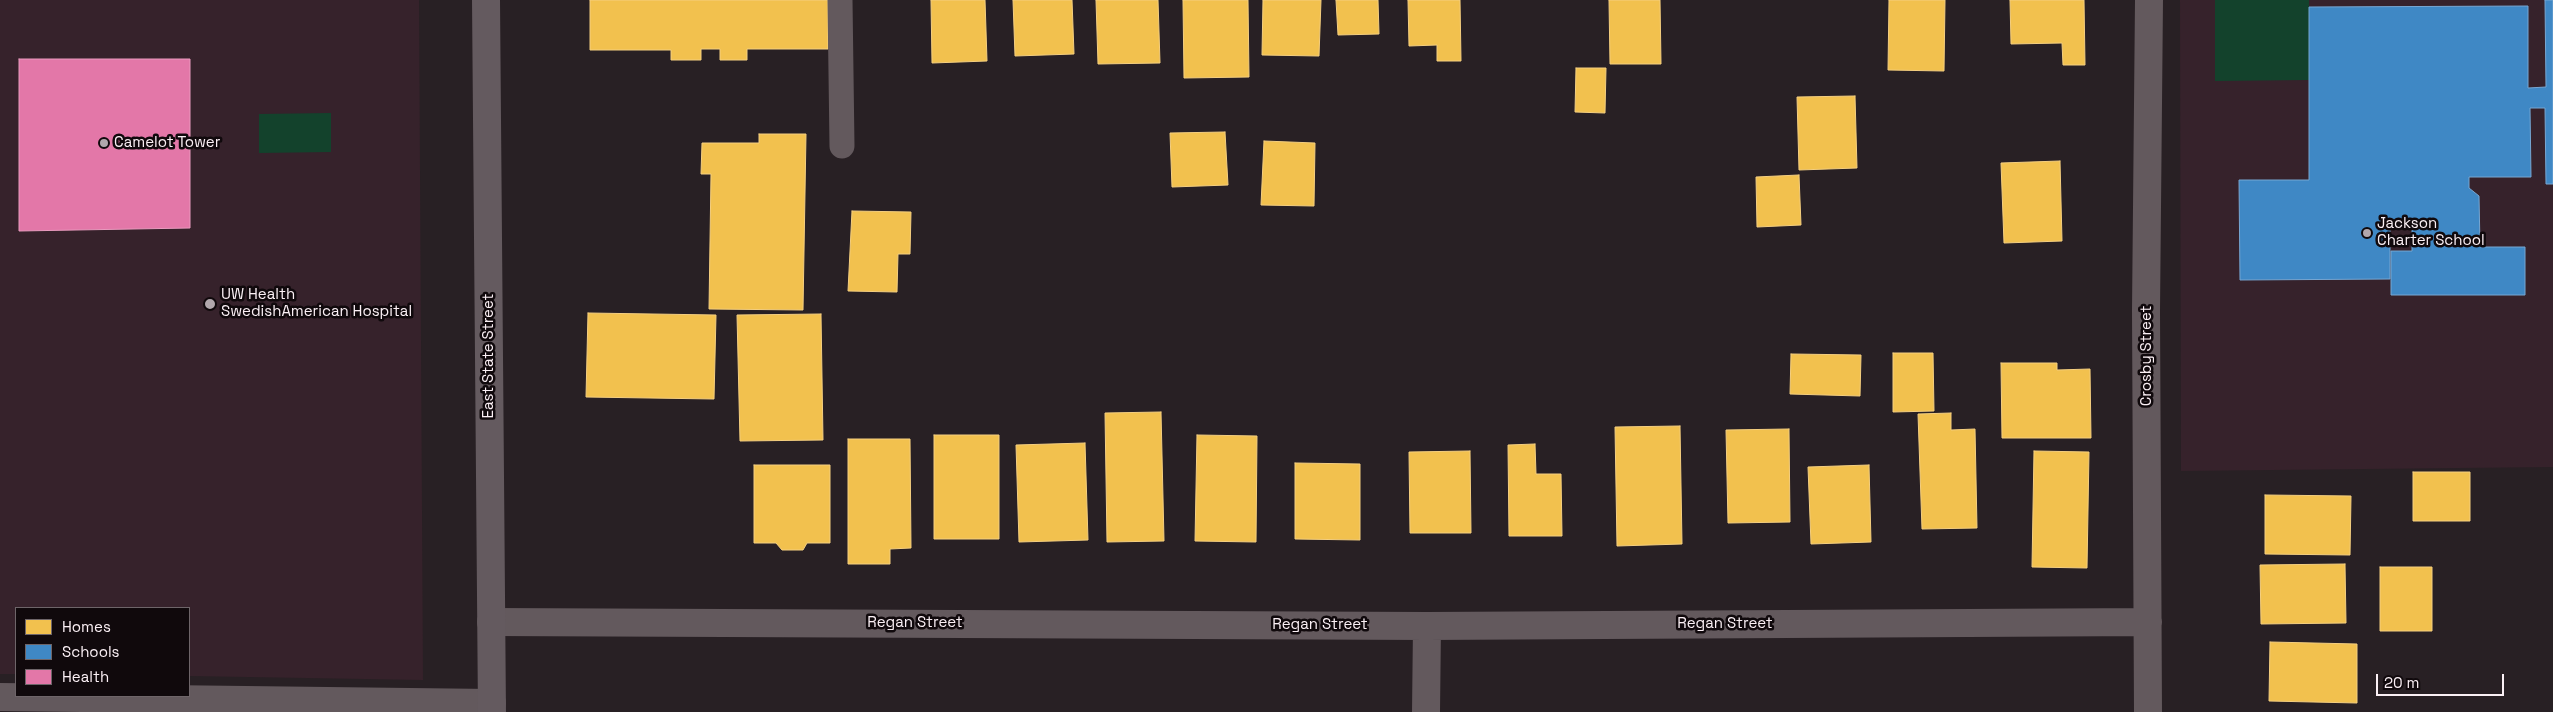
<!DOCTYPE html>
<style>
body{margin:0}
#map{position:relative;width:2553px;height:712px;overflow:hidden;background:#282024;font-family:"Space Grotesk",sans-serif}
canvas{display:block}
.legend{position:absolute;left:15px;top:607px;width:175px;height:90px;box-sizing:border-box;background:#10090c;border:1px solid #6e6569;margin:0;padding:6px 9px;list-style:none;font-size:15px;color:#fbf0f5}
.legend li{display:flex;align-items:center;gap:10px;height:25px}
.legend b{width:25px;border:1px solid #6e6569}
.scale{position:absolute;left:2376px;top:674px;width:128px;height:22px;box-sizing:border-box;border:2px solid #fbf0f5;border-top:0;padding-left:6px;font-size:15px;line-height:18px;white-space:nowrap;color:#fbf0f5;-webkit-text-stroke:4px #10090c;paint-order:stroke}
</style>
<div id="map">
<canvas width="2553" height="712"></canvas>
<ul class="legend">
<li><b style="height:14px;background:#f2c14e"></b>Homes</li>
<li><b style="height:14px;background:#3f88c5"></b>Schools</li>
<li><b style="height:14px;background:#e377a8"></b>Health</li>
</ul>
<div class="scale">20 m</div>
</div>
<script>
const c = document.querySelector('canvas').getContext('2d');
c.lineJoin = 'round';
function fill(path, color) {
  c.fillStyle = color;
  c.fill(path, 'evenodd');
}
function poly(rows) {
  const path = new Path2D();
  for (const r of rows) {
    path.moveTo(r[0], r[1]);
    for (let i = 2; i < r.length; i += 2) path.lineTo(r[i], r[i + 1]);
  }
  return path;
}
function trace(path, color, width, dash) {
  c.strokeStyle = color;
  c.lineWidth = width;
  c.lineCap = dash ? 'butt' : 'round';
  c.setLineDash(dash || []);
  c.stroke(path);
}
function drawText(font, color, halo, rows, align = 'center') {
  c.font = font + ' "Space Grotesk",sans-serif';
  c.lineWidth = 5;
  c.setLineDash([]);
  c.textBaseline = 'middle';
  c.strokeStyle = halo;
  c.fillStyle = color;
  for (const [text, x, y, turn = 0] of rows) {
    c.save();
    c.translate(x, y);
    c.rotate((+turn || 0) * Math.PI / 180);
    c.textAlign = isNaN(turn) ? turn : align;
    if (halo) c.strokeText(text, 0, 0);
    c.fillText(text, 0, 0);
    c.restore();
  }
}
fill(poly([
 [0,0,419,0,423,680,189,676,189,608,16,608,16,674,0,674],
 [2180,0,2553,0,2553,467,2181,471]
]), '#36222b');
fill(poly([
 [2215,0,2309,0,2309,80,2215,81],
 [331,113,331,152,259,153,259,114]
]), '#13422c');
const homes = poly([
 [590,0,828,0,828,49,747,49,747,60,720,60,720,49,701,49,701,60,671,60,671,50,590,50,590,0],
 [931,0,985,0,987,61,932,63,931,0],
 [1013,0,1072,0,1074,54,1015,56,1013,0],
 [1096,0,1158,0,1160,63,1098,64,1096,0],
 [1183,0,1248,0,1249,77,1184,78,1183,0],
 [1263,0,1321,0,1319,56,1262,55,1263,0],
 [1336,0,1378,0,1379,34,1338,35,1336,0],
 [1408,0,1460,0,1461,61,1437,61,1437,45,1409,46,1408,0],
 [1609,0,1660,0,1661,64,1610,64,1609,0],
 [1889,0,1945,0,1944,71,1888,70,1889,0],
 [2010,0,2084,0,2085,65,2063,65,2062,43,2011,44,2010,0],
 [1576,68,1606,68,1605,113,1575,112,1576,68],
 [1855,96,1857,168,1799,170,1797,97,1855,96],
 [1225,132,1228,185,1172,187,1170,133,1225,132],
 [759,134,806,134,803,310,709,309,711,174,701,174,702,143,759,143,759,134],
 [1264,141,1315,143,1314,206,1261,205,1264,141],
 [2060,161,2062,241,2004,243,2001,163,2060,161],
 [1799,175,1801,225,1757,227,1756,177,1799,175],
 [852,211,911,212,910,254,898,254,897,292,848,291,852,211],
 [588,313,716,315,714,399,586,397,588,313],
 [821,314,823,440,740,441,737,315,821,314],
 [1893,353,1933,353,1934,411,1893,412,1893,353],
 [1791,354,1861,355,1860,396,1790,394,1791,354],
 [2001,363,2057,363,2057,370,2090,369,2091,438,2002,438,2001,363],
 [1161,412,1164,541,1107,542,1105,413,1161,412],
 [1951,413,1951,430,1975,429,1977,528,1922,529,1918,414,1951,413],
 [1680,426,1682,544,1617,546,1615,427,1680,426],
 [1789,429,1790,522,1728,523,1726,430,1789,429],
 [934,435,999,435,999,539,934,539,934,435],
 [1197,435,1257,436,1256,542,1195,541,1197,435],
 [848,439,910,439,911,548,890,549,890,564,848,564,848,439],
 [1085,443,1088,540,1019,542,1016,445,1085,443],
 [1535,444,1536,474,1561,474,1562,536,1509,536,1508,445,1535,444],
 [1470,451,1471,533,1410,533,1409,452,1470,451],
 [2034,451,2089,452,2087,568,2032,567,2034,451],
 [1295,463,1360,464,1360,540,1295,539,1295,463],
 [754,465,830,465,830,543,807,543,803,550,782,550,776,543,754,543,754,465],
 [1869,465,1871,542,1811,544,1808,467,1869,465],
 [2413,472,2470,472,2470,521,2413,521,2413,472],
 [2265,495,2351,496,2350,555,2265,554,2265,495],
 [2345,564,2346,623,2261,624,2260,565,2345,564],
 [2380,567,2432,567,2432,631,2380,631,2380,567],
 [2270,642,2357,644,2357,703,2269,701,2270,642]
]);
fill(homes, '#f2c14e');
trace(homes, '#f5cf80', 1);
const schools = poly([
 [2545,0,2553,0,2553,184,2546,184,2545,108,2530,108,2531,177,2469,177,2469,188,2479,196,2480,247,2525,247,2525,295,2391,295,2391,251,2412,251,2412,227,2390,227,2390,279,2240,280,2239,180,2309,180,2309,7,2528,6,2528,88,2546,87,2545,0]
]);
fill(schools, '#3f88c5');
trace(schools, '#77a7d3', 1);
const health = poly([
 [19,59,190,59,190,228,19,231,19,59]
]);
fill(health, '#e377a8');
trace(health, '#ea9bbf', 1);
trace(poly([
 [840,0,842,146]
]), '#63595d', 25);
trace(poly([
 [491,622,1427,626,2148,622],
 [0,697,492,703],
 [1426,712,1427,626],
 [2148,712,2146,311,2149,0]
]), '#63595d', 28);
trace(poly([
 [486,0,492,712]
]), '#645a5f', 28);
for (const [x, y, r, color] of [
 [104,143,5,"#b1a7ac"],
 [2367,233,5,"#b1a7ac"],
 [210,304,6,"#b1a7ac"]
]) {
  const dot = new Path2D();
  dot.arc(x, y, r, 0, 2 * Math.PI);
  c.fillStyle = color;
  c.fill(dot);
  trace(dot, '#10090c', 2);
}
drawText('15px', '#fbf0f5', '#10090c', [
 ["Camelot Tower",114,143],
 ["Jackson",2377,224],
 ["Charter School",2377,241],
 ["UW Health",221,295],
 ["SwedishAmerican Hospital",221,312]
], 'left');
drawText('15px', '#fbf0f5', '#10090c', [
 ["East State Street",489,356,-90],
 ["Crosby Street",2147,356,-90],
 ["Regan Street",915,623],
 ["Regan Street",1725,624],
 ["Regan Street",1320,625]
]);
</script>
